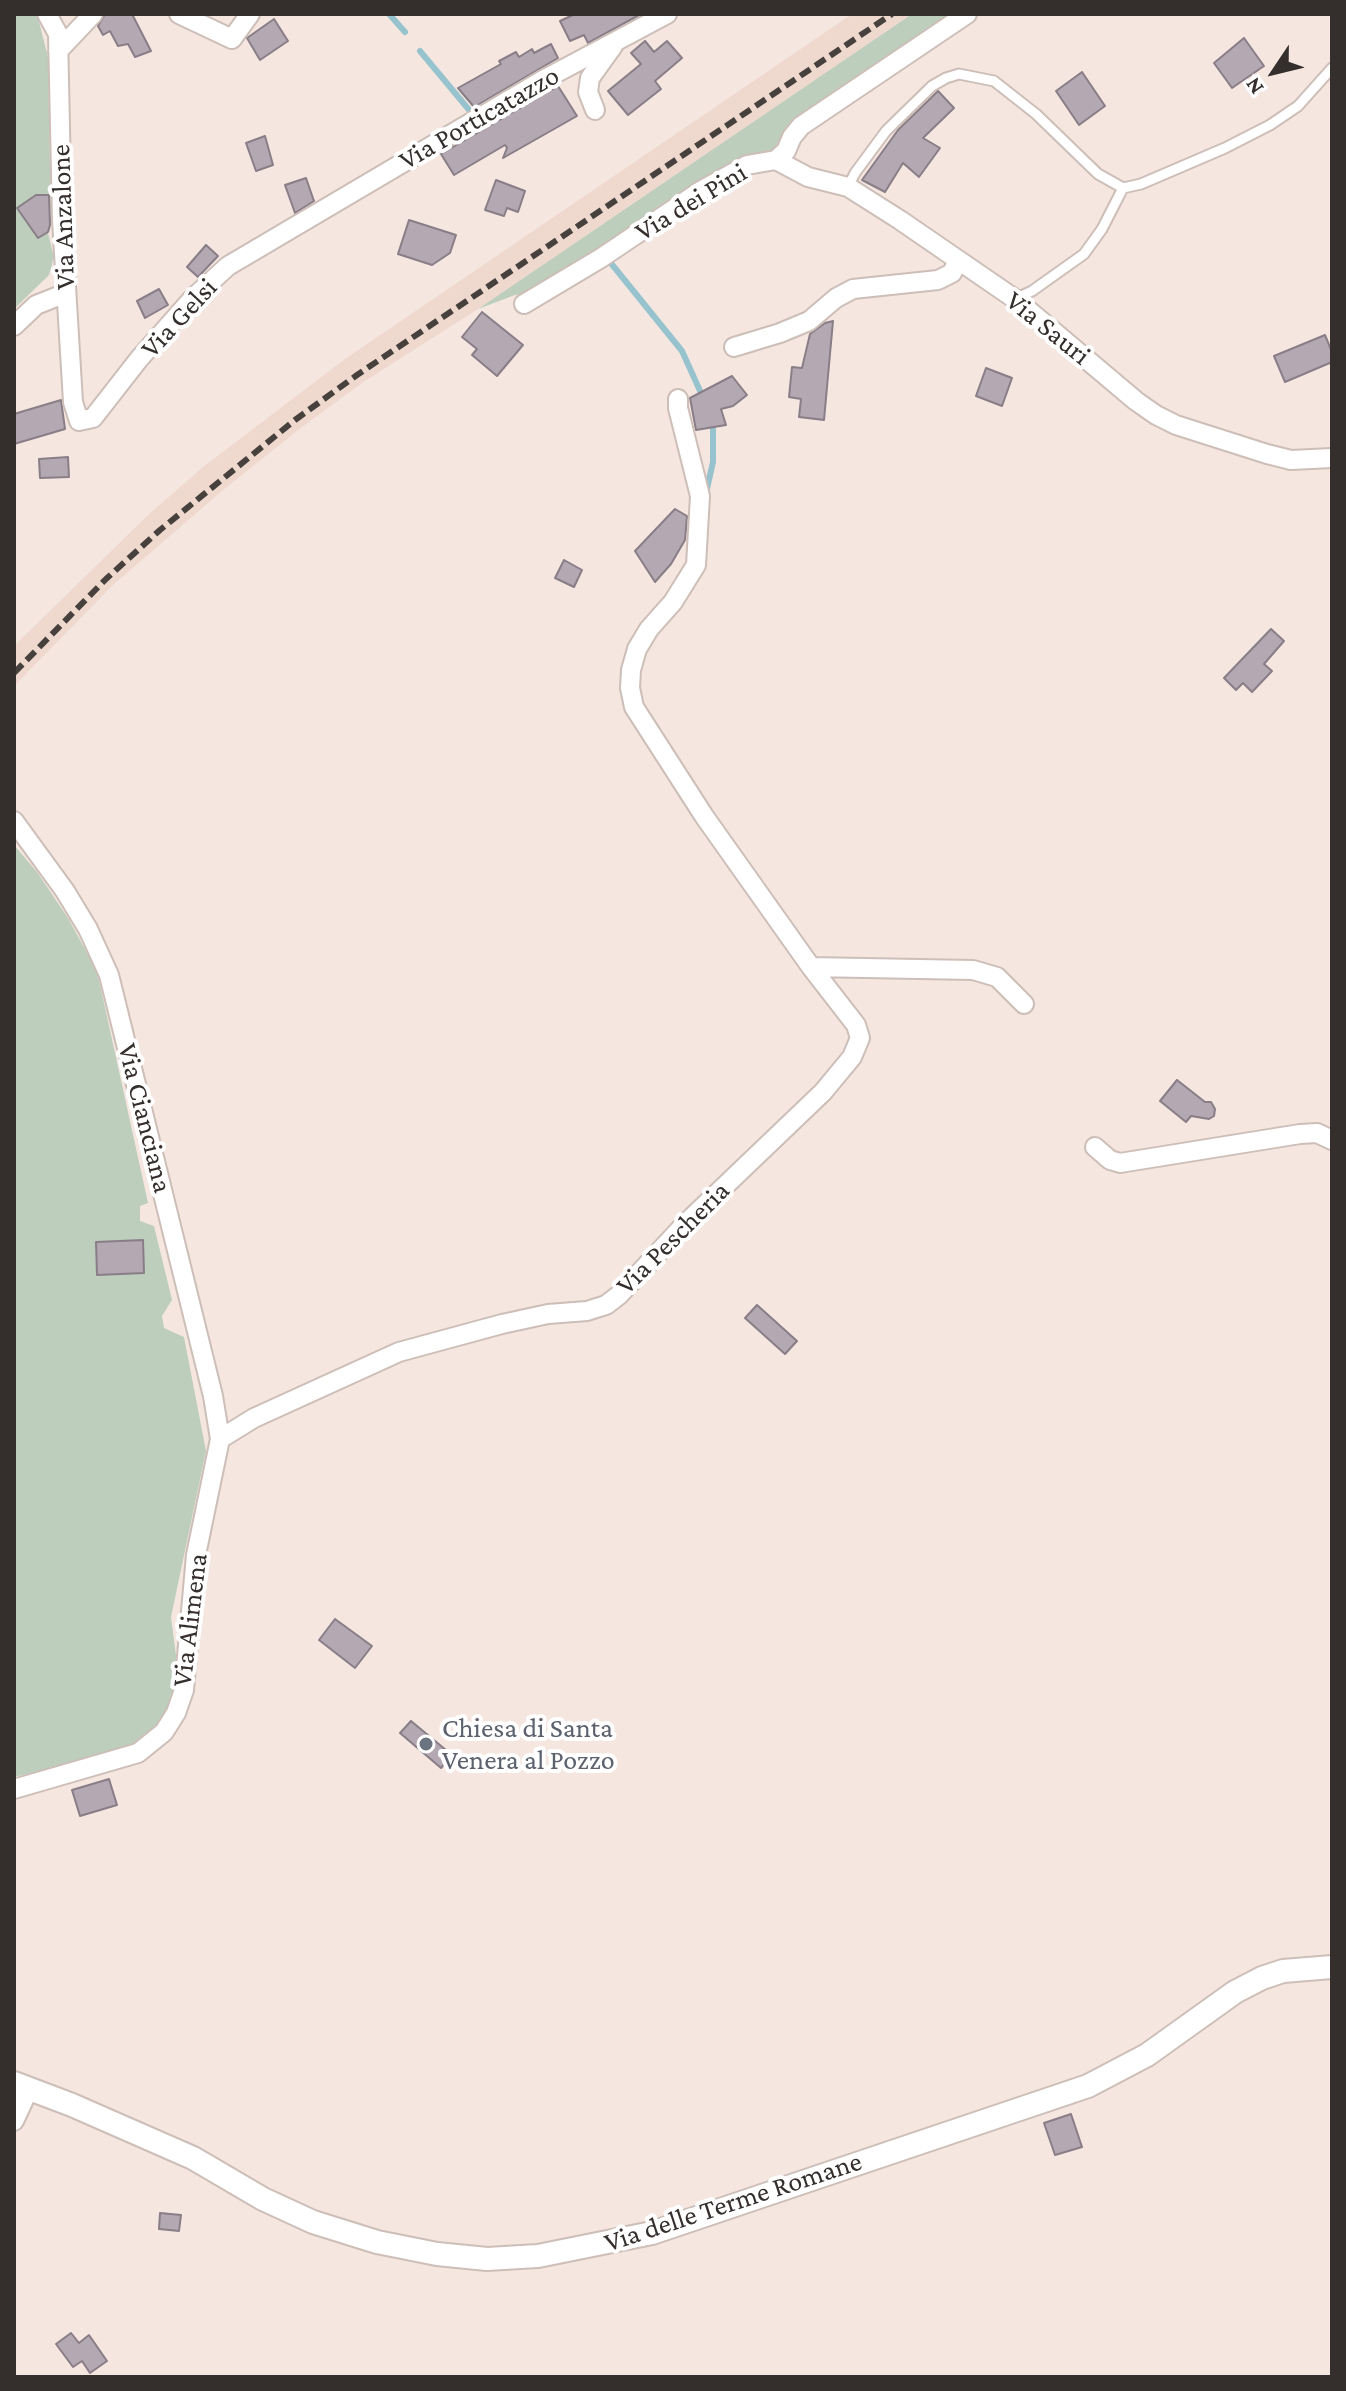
<!DOCTYPE html>
<style>
body{margin:0}
#map{position:relative;width:1346px;height:2391px;overflow:hidden;background:#f5e7e0;font-family:"Crimson Pro",serif}
canvas{display:block}
.frame{position:absolute;inset:0;border:16px solid #342e2c;pointer-events:none}
.north{position:absolute;left:1234px;top:32px;width:80px;height:80px;-webkit-text-stroke:6px #fff;paint-order:stroke;rotate:235deg;font-size:22px;font-weight:700;line-height:32px;text-align:center;color:#342e2c}
.north::after{content:'';display:block;margin:auto;width:28px;height:36px;background:#342e2c;clip-path:polygon(50% 0,100% 100%,50% 72%,0 100%)}
</style>
<div id="map">
<canvas width="1346" height="2391"></canvas>
<div class="frame"></div>
<div class="north">N</div>
</div>
<script>
const c = document.querySelector('canvas').getContext('2d');
c.lineJoin = 'round';
function fill(path, color) {
  c.fillStyle = color;
  c.fill(path, 'evenodd');
}
function poly(rows) {
  const path = new Path2D();
  for (const r of rows) {
    path.moveTo(r[0], r[1]);
    for (let i = 2; i < r.length; i += 2) path.lineTo(r[i], r[i + 1]);
  }
  return path;
}
function trace(path, color, width, dash) {
  c.strokeStyle = color;
  c.lineWidth = width;
  c.lineCap = dash ? 'butt' : 'round';
  c.setLineDash(dash || []);
  c.stroke(path);
}
function drawText(font, color, halo, rows, align = 'center') {
  c.font = font + ' "Crimson Pro",serif';
  c.lineWidth = 8;
  c.setLineDash([]);
  c.textBaseline = 'middle';
  c.strokeStyle = halo;
  c.fillStyle = color;
  for (const [text, x, y, turn = 0] of rows) {
    c.save();
    c.translate(x, y);
    c.rotate((+turn || 0) * Math.PI / 180);
    c.textAlign = isNaN(turn) ? turn : align;
    if (halo) c.strokeText(text, 0, 0);
    c.fillText(text, 0, 0);
    c.restore();
  }
}
fill(poly([
 [852,14,912,14,478,309,362,383,302,427,222,491,113,585,14,686,14,646,147,516,203,467,345,359]
]), '#efd8ce');
fill(poly([
 [14,14,37,14,48,57,51,221,48,233,54,257,49,275,14,309],
 [912,14,955,14,788,127,771,153,535,293,515,295,478,309],
 [14,845,37,872,68,918,97,971,148,1203,140,1206,140,1221,154,1226,172,1300,162,1316,164,1328,184,1337,206,1451,171,1617,177,1663,172,1701,164,1719,152,1733,137,1743,84,1761,14,1777]
]), '#bdcebc');
trace(poly([
 [389,14,405,32],
 [420,51,470,111],
 [610,262,682,351,701,393],
 [706,493,713,462,713,427]
]), '#96c3cd', 6);
const building = poly([
 [105,14,132,14,151,51,135,57,128,44,118,46,110,31,103,35,98,26,105,14],
 [575,14,641,14,588,43,584,35,570,41,560,21,575,14],
 [274,19,288,41,260,60,247,38,274,19],
 [1244,38,1264,66,1232,88,1214,63,1244,38],
 [645,41,654,52,667,41,682,58,655,81,661,89,628,115,608,91,641,64,631,53,645,41],
 [551,44,558,58,474,107,458,88,501,64,499,61,516,52,519,57,532,49,534,53,551,44],
 [1082,72,1105,106,1079,125,1056,91,1082,72],
 [558,86,577,116,503,158,507,148,505,145,454,175,441,154,558,86],
 [938,91,954,108,923,138,940,148,919,177,903,163,885,192,862,180,898,130,938,91],
 [265,136,273,165,256,171,246,143,265,136],
 [306,178,314,201,295,213,285,185,306,178],
 [496,180,525,191,518,212,507,208,504,216,485,210,496,180],
 [36,195,49,195,50,225,48,232,38,238,17,208,36,195],
 [409,220,456,235,450,253,432,265,398,254,409,220],
 [206,245,218,256,198,277,187,267,206,245],
 [159,289,168,305,145,318,137,301,159,289],
 [482,312,523,345,497,376,472,355,477,349,462,337,482,312],
 [833,321,824,420,799,417,801,399,789,397,792,367,802,368,810,334,825,323,833,321],
 [1325,335,1332,352,1332,362,1285,382,1274,356,1325,335],
 [986,368,1012,378,1002,406,976,396,986,368],
 [732,376,747,395,733,406,721,409,726,425,696,430,690,398,732,376],
 [61,400,65,429,14,444,14,414,61,400],
 [68,457,69,477,40,478,39,459,68,457],
 [675,509,687,516,685,540,671,564,655,582,635,551,675,509],
 [564,560,582,570,574,587,555,578,564,560],
 [1271,629,1284,641,1264,664,1272,671,1252,692,1243,683,1236,690,1224,678,1271,629],
 [1177,1080,1205,1102,1211,1102,1215,1109,1214,1116,1209,1119,1191,1116,1186,1122,1160,1101,1177,1080],
 [143,1240,144,1273,97,1275,96,1242,143,1240],
 [757,1305,797,1341,785,1354,745,1318,757,1305],
 [335,1619,372,1646,355,1668,319,1640,335,1619],
 [411,1721,452,1755,441,1768,400,1733,411,1721],
 [109,1779,117,1805,80,1816,72,1790,109,1779],
 [1071,2114,1082,2147,1055,2155,1044,2123,1071,2114],
 [160,2213,181,2215,179,2231,159,2229,160,2213],
 [71,2333,79,2343,89,2335,107,2361,90,2373,82,2361,73,2367,56,2344,71,2333]
]);
fill(building, '#b4a8b2');
trace(building, '#897e87', 2);
const service = poly([
 [848,187,855,173,886,131,932,86,946,78,959,74,994,81,1036,114,1098,174,1123,188,1141,184,1225,148,1270,125,1298,106,1332,68],
 [1015,299,1032,291,1084,254,1102,229,1123,188]
]);
const minor = poly([
 [47,14,58,34,62,220,73,402,79,421,93,418,139,359,193,298,228,266,543,80,667,14],
 [179,14,232,39,250,14],
 [58,51,93,14],
 [595,110,588,92,590,78,613,46],
 [776,160,808,177,848,187,900,220,1015,299,1136,401,1156,415,1176,425,1267,454,1291,460,1332,458],
 [524,304,601,258,702,190,747,165,776,160,786,151,792,137,801,126,967,14],
 [14,326,36,305,66,293],
 [734,347,780,333,809,321,836,298,853,289,938,280,952,273,957,262],
 [14,821,65,891,88,929,109,975,213,1396,220,1439,196,1555,184,1690,176,1713,164,1732,138,1753,14,1789],
 [811,967,973,970,997,977,1024,1004],
 [1095,1147,1110,1160,1120,1163,1300,1134,1317,1133,1332,1140],
 [220,1439,254,1418,399,1352,502,1324,548,1314,587,1311,606,1305,619,1295,685,1224,823,1092,852,1057,860,1038,856,1025,811,967,704,816,634,707,630,688,631,670,637,649,649,629,673,602,696,565,700,496,678,408,678,399],
 [14,2121,29,2089]
]);
const tertiary = poly([
 [14,2083,72,2105,193,2158,263,2199,313,2222,377,2242,437,2254,487,2259,538,2256,652,2233,1088,2086,1147,2055,1235,1992,1262,1978,1283,1971,1332,1967]
]);
trace(service, '#cdbeb8', 13);
trace(minor, '#cdbeb8', 22);
trace(tertiary, '#cdbeb8', 26);
trace(service, '#fff', 9);
trace(minor, '#fff', 18);
trace(tertiary, '#fff', 22);
trace(poly([
 [14,673,106,579,160,530,295,420,357,375,892,14]
]), '#47413e', 6, [12, 6]);
for (const [x, y, r, color] of [
 [426,1744,8,"#6b7280"]
]) {
  const dot = new Path2D();
  dot.arc(x, y, r, 0, 2 * Math.PI);
  c.fillStyle = color;
  c.fill(dot);
  trace(dot, '#fff', 3);
}
drawText('28px', '#342e2c', '#fff', [
 ["Via Porticatazzo",479,118,-30],
 ["Via dei Pini",691,202,-31],
 ["Via Anzalone",63,217,-92],
 ["Via Gelsi",179,318,-47],
 ["Via Sauri",1048,328,39],
 ["Via Cianciana",145,1118,76],
 ["Via Pescheria",673,1238,-45],
 ["Via Alimena",190,1620,-83],
 ["Via delle Terme Romane",733,2202,-18]
]);
drawText('28px', '#5b616d', '#fff', [
 ["Chiesa di Santa",442,1728],
 ["Venera al Pozzo",442,1760]
], 'left');
</script>
